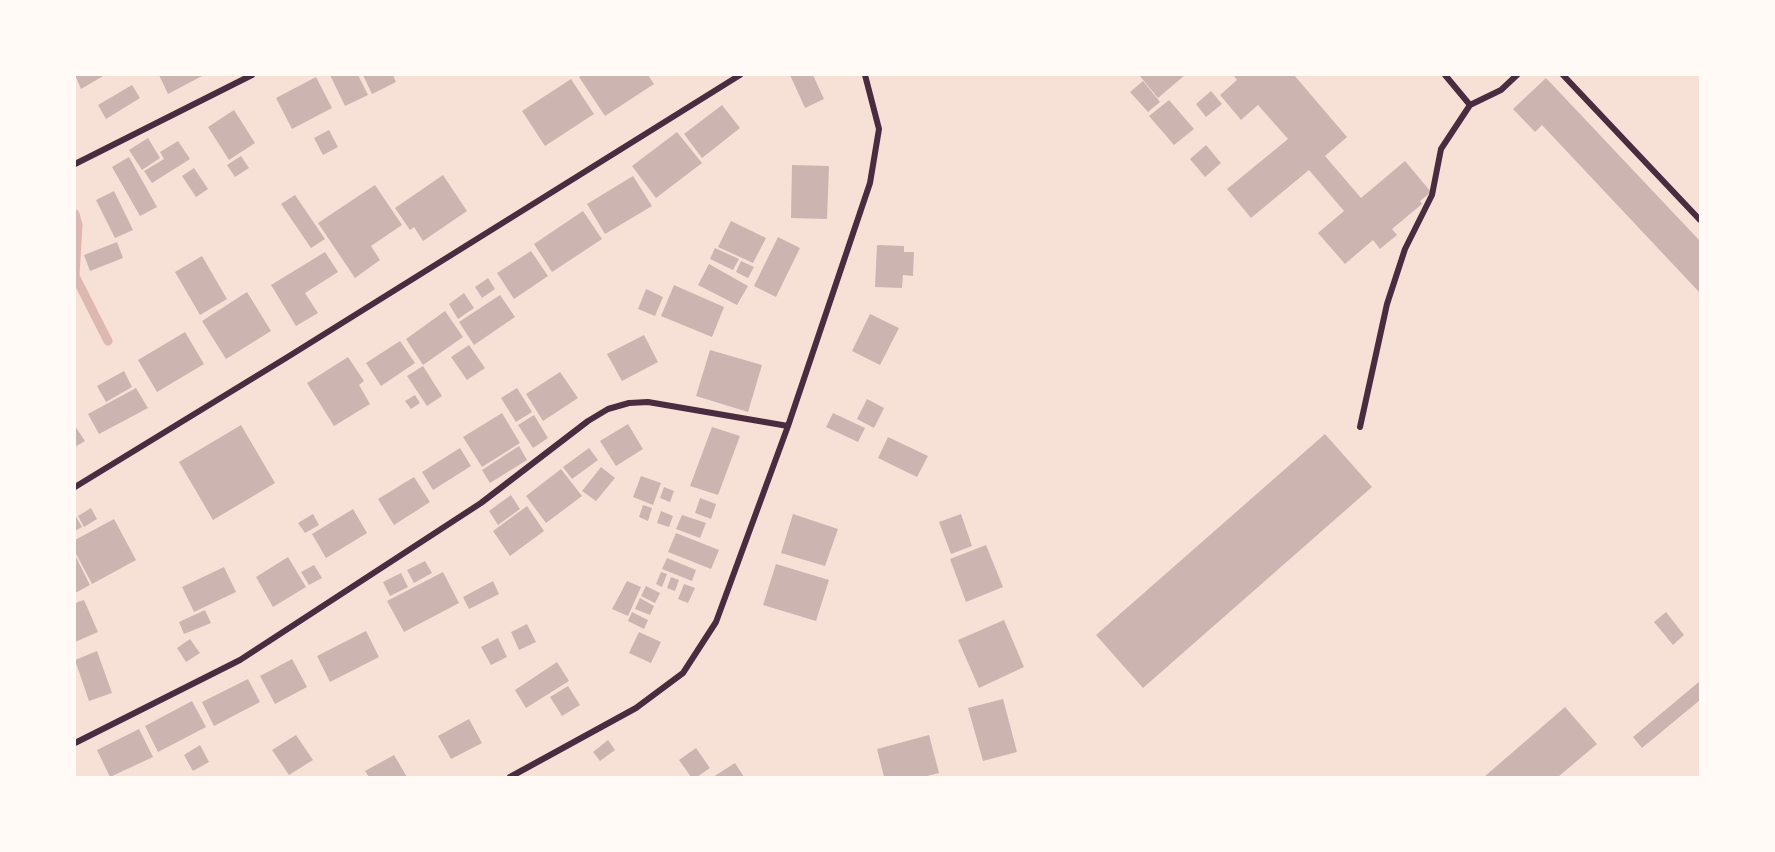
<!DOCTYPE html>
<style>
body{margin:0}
#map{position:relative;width:1775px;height:852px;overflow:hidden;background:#f7e1d7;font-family:"Fira Sans Condensed",sans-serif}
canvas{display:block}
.frame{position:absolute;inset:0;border:76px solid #fffaf5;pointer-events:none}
</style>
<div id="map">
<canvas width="1775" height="852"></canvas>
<div class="frame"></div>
</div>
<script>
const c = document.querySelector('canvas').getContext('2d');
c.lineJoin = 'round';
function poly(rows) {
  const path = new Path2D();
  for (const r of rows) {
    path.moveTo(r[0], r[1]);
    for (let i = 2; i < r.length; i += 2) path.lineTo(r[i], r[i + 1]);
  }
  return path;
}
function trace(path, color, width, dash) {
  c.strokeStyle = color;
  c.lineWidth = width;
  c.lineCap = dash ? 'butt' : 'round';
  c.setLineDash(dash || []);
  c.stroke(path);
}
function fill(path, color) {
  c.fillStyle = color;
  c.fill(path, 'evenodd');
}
trace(poly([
 [75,214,78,225,75,276,108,341]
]), '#dcb8b0', 9);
fill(poly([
 [75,75,105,75,81,89],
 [159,75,204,75,168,94],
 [330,75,358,75,368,95,345,106],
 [363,75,393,75,396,82,372,94],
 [582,75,648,75,654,84,605,116,579,77],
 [790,75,813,75,824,99,805,108],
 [1139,75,1185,75,1158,98],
 [1233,75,1294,75,1347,137,1325,156,1361,198,1405,161,1431,192,1420,201,1422,204,1392,229,1397,235,1380,249,1373,240,1345,264,1318,233,1344,211,1309,170,1251,218,1227,189,1288,139,1258,105,1241,120,1220,95,1237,80],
 [316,77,332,108,292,129,276,98],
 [1546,78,1700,241,1700,293,1542,125,1535,132,1513,109],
 [571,79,594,114,545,146,522,111],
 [1143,81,1160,102,1148,112,1130,92],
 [132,85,140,98,106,119,98,105],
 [1211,91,1222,104,1206,117,1196,104],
 [1169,100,1194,129,1174,145,1149,116],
 [722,105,740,128,702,158,684,134],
 [234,110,255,143,229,160,208,127],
 [329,130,338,147,323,155,314,138],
 [677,132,702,163,656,198,632,166],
 [148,138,160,158,142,170,129,150],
 [178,141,190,159,152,183,144,171,164,159,160,152],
 [1206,145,1221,163,1205,177,1190,159],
 [241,156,249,168,235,177,227,165],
 [129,157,157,207,140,216,112,167],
 [792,165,829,166,827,219,791,218],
 [194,168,208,189,196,197,182,176],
 [443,175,467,211,423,241,414,227,410,230,395,208],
 [633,176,652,206,605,234,587,204],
 [375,185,402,225,371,246,380,260,355,278,318,223],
 [114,191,133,230,115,238,96,200],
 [295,195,325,239,311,248,281,204],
 [583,211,602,239,552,272,534,244],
 [731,221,766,238,753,263,718,247],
 [778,237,800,248,776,297,754,286],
 [117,242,123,258,90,271,84,255],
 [877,245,904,246,904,252,914,252,913,276,903,275,902,288,875,287],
 [715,248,739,259,733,270,710,259],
 [531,251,548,276,514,299,497,273],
 [325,252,338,272,305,293,318,313,296,326,271,285],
 [202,256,227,299,200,315,175,272],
 [741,261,754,267,748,278,736,272],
 [709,264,748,286,737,305,698,285],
 [488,278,495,289,482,298,475,287],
 [674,285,724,307,712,337,661,316],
 [646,289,663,297,655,316,638,309],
 [247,292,271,331,226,359,202,321],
 [464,293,474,308,458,319,449,304],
 [500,295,515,317,474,345,459,322],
 [445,311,463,337,423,365,406,339],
 [870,314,899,328,880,365,852,351],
 [185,332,204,364,157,392,138,360],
 [644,335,658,362,622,381,607,354],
 [400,341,415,363,381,386,366,363],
 [469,345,485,368,467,380,451,357],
 [710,350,762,365,748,412,696,396],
 [348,357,364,381,359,385,370,404,334,426,307,383],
 [423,366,442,396,427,406,407,376],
 [124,371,132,387,106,402,97,386],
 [560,372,578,398,543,421,526,394],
 [136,388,148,408,99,434,88,414],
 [517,388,532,412,516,422,501,398],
 [415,395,420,403,411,409,405,401],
 [867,399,884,408,874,428,857,419],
 [502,413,520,443,482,467,463,437],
 [833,413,865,428,858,442,826,427],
 [534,415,548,438,533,448,518,425],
 [628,424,643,449,616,466,600,441],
 [241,425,275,483,213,520,179,462],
 [75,426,85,441,75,447],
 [712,427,740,436,718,495,690,486],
 [1325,434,1372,487,1143,688,1096,635],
 [888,437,928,456,917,477,878,458],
 [519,446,527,460,490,483,482,470],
 [460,448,471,466,433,490,422,472],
 [589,448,598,460,572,479,563,467],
 [601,467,615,478,596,501,582,491],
 [561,469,582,496,546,523,526,496],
 [641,476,661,483,653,505,633,497],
 [414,477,430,502,394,525,378,499],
 [664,487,674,491,670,502,660,498],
 [511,495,520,509,498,525,489,511],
 [700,498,716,504,711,519,695,513],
 [643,505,652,508,648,521,639,517],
 [527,506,544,531,510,556,493,531],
 [91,508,97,519,84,527,78,516],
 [353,509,367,533,326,558,312,534],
 [661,511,673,516,669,527,657,523],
 [313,514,319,525,305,533,298,523],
 [793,514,838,529,825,566,781,553],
 [961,514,972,546,951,554,939,522],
 [75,515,82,527,75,531],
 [682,515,706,523,700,538,676,529],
 [114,519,136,560,92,584,75,552,75,540],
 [676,533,719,550,711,569,668,552],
 [986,545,1003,587,966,602,950,559],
 [75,555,90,585,75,593],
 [288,557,306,587,273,607,256,577],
 [667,558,696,570,692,581,662,569],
 [425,561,432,573,414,583,407,570],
 [776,564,829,580,816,621,763,605],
 [314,565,322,578,309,585,301,572],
 [224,567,236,592,194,612,182,587],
 [443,572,459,603,404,632,387,601],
 [661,572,667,574,662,587,656,584],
 [401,573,408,587,390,596,383,582],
 [671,577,679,580,675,591,667,588],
 [493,581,499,594,469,609,463,597],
 [627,581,641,587,628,616,612,609],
 [684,584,695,588,688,603,678,599],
 [646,586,660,593,655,603,641,596],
 [640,598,654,606,650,615,635,609],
 [84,600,98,632,75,642,75,603],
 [205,610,211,623,184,634,179,622],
 [632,612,648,620,644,629,628,621],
 [1666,612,1684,635,1673,645,1654,622],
 [1004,620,1024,667,979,688,958,640],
 [527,624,536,642,519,650,511,632],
 [366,631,379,657,330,682,317,656],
 [639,632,661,642,651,663,629,653],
 [498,638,507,657,491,665,481,647],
 [190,639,200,653,186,662,177,648],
 [97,651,112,693,89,701,75,660],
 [292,659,307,687,275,704,260,676],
 [557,662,569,681,526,708,515,690],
 [248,679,260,702,214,726,202,702],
 [1700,681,1700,700,1642,748,1633,737],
 [568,686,580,705,562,716,550,697],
 [1003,699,1017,752,983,761,968,708],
 [192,701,206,727,158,752,145,726],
 [1565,707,1597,744,1558,777,1484,777],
 [469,719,482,743,451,759,438,736],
 [139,729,153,757,110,777,97,750],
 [296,735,313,760,289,775,272,750],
 [929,735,939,773,923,777,884,777,877,749],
 [608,740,615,750,600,761,593,752],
 [200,745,209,762,193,771,184,755],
 [696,748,710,768,697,777,691,777,679,760],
 [394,755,407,777,369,777,365,771],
 [735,763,744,777,713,777]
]), '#ccb4b1');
trace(poly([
 [1445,75,1470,105],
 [1563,75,1700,220],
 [75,164,252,75],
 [1360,427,1387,304,1405,249,1432,195,1441,149,1470,105,1501,90,1517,75],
 [75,487,286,358,740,75],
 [75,743,240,660,481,503,588,421,608,409,629,403,648,402,788,426],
 [510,777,636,708,683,673,716,622,788,426,870,183,879,129,865,75]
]), '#4a2c40', 6);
</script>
